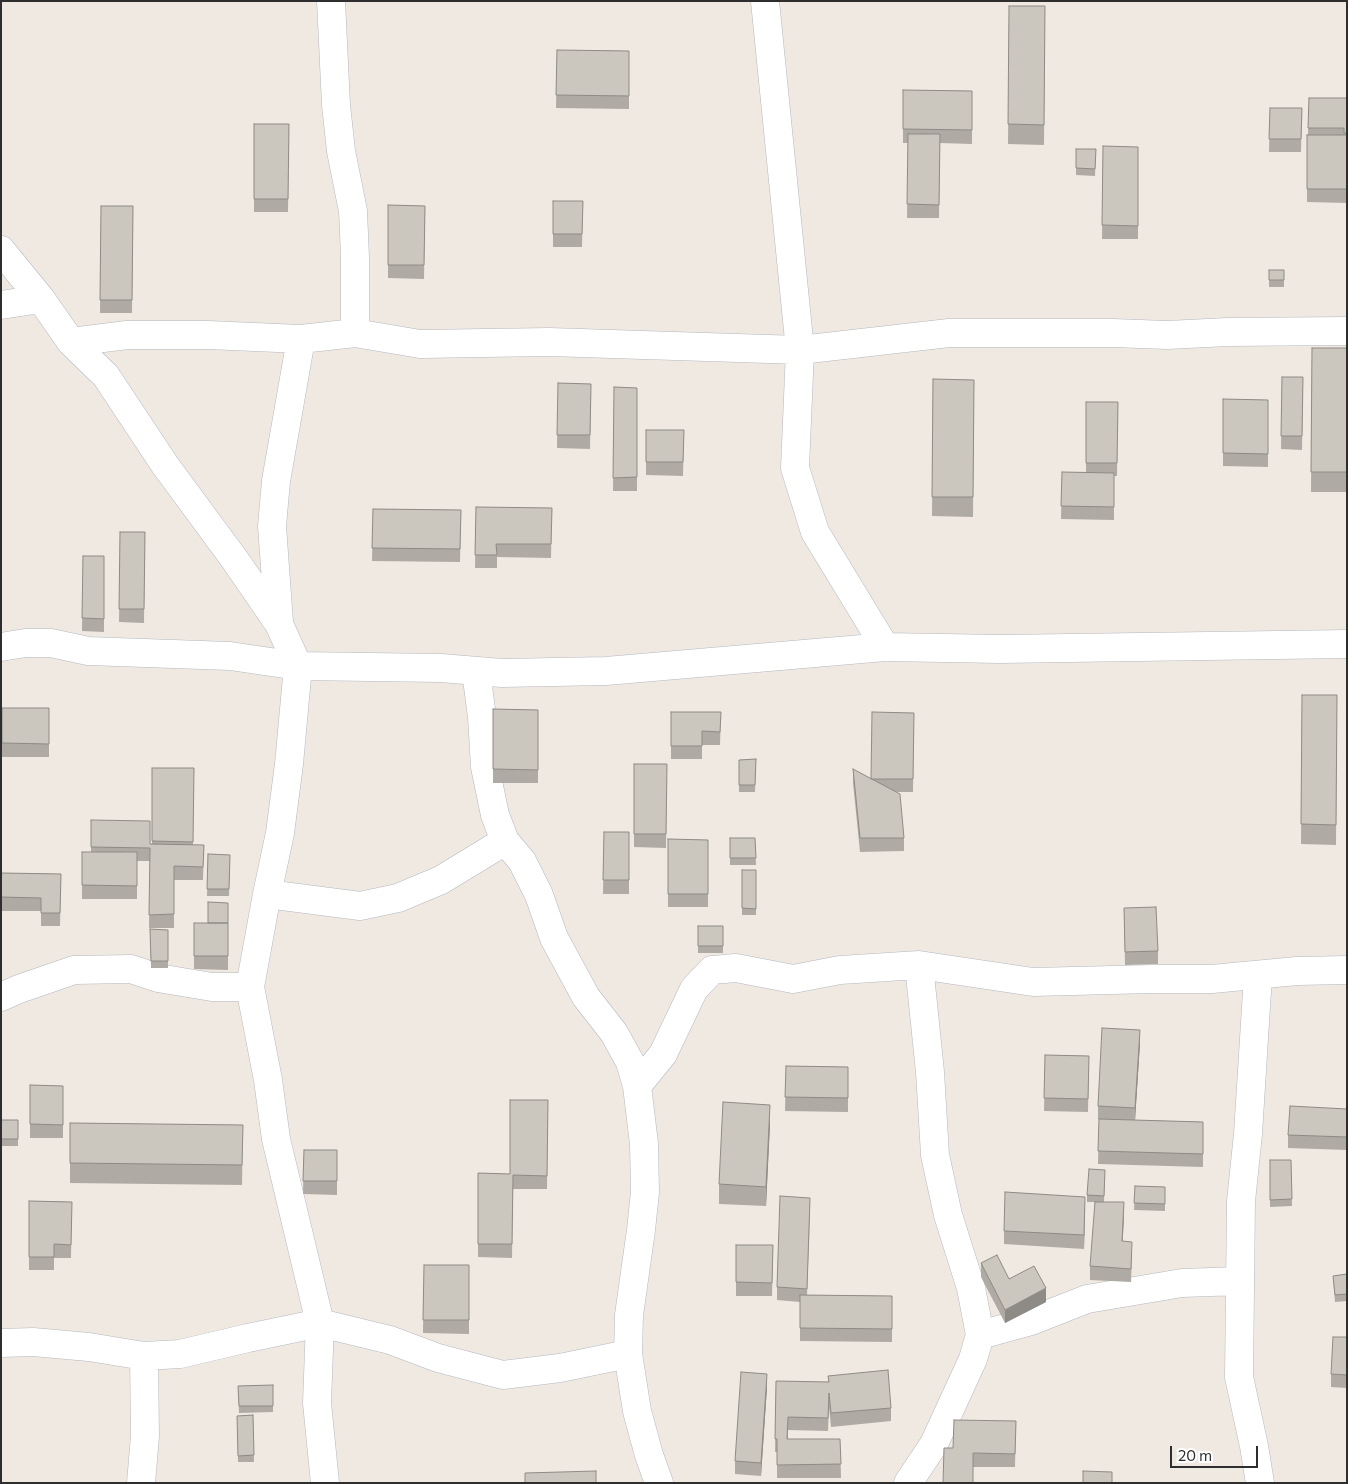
<!DOCTYPE html>
<style>
body{margin:0}
#map{position:relative;width:1348px;height:1484px;overflow:hidden;background:#efe9e1;font-family:Commissioner,sans-serif}
canvas{display:block}
.frame{position:absolute;inset:0;border:2px solid #2e2e2e;pointer-events:none}
.scale{position:absolute;left:1170px;top:1446px;width:88px;height:22px;box-sizing:border-box;border:2px solid #2e2e2e;border-top:0;padding-left:6px;font-size:15px;line-height:18px;white-space:nowrap;color:#2e2e2e;-webkit-text-stroke:4px #fff;paint-order:stroke}
</style>
<div id="map">
<canvas width="1348" height="1484"></canvas>
<div class="frame"></div>
<div class="scale">20 m</div>
</div>
<script>
const c = document.querySelector('canvas').getContext('2d');
c.lineJoin = 'round';
function poly(rows) {
  const path = new Path2D();
  for (const r of rows) {
    path.moveTo(r[0], r[1]);
    for (let i = 2; i < r.length; i += 2) path.lineTo(r[i], r[i + 1]);
  }
  return path;
}
function trace(path, color, width, dash) {
  c.strokeStyle = color;
  c.lineWidth = width;
  c.lineCap = dash ? 'butt' : 'round';
  c.setLineDash(dash || []);
  c.stroke(path);
}
function fill(path, color) {
  c.fillStyle = color;
  c.fill(path, 'evenodd');
}
const minor = poly([
 [331,1,336,105,341,151,353,211,355,257,355,333],
 [765,1,800,350,795,468,815,532,885,647],
 [1,250,41,299,71,342,106,376,165,465,235,560,279,624,298,666,289,764,280,833,267,894,250,987,268,1080,276,1139,320,1323,317,1403,325,1483],
 [1,305,41,299],
 [71,342,127,335,208,335,301,339,355,333,420,344,549,342,800,350,949,333,1113,333,1167,335,1228,332,1347,331],
 [279,622,272,526,276,481,301,339],
 [1,647,25,643,51,643,88,651,230,656,298,666,441,668,502,673,606,671,885,647,1000,649,1347,644],
 [476,671,482,717,485,767,495,815,505,841,522,861,539,895,554,938,586,997,614,1033,630,1062,637,1086,644,1144,645,1192,641,1230,629,1315,628,1354,637,1411,649,1455,659,1483],
 [267,894,360,906,398,898,441,880,505,841],
 [1258,975,1248,1134,1241,1201,1239,1377,1254,1446,1260,1483],
 [1,997,19,989,74,970,131,969,158,978,212,987,250,987],
 [637,1086,663,1054,694,989,712,970,736,968,793,979,840,970,919,965,1033,982,1152,979,1212,979,1297,971,1347,970],
 [980,1335,1031,1321,1087,1299,1182,1283,1240,1281],
 [1,1343,33,1342,89,1347,144,1356,180,1354,248,1338,320,1323,390,1340,438,1358,503,1375,560,1368,628,1354],
 [141,1483,145,1436,144,1356],
 [908,1483,934,1444,973,1359,980,1335,971,1288,948,1215,935,1155,930,1072,919,965]
]);
trace(minor, '#b4b7c1', 29);
trace(minor, '#fff', 28);
fill(poly([
 [1009,6,1045,6,1044,145,1008,144],
 [557,50,629,51,629,109,556,108],
 [903,90,972,91,972,144,940,143,939,218,907,218,908,143,903,143],
 [1309,98,1347,98,1347,203,1307,202,1307,135,1308,135],
 [1270,108,1302,108,1301,152,1269,152],
 [254,124,289,124,288,212,254,212],
 [1103,146,1138,147,1138,239,1102,239],
 [1076,149,1096,149,1095,176,1076,175],
 [553,201,583,201,582,247,553,247],
 [388,205,425,206,424,279,388,278],
 [101,206,133,206,132,313,100,313],
 [1269,270,1284,270,1284,287,1269,287],
 [1312,348,1347,348,1347,492,1311,492],
 [1282,377,1303,377,1302,450,1281,449],
 [933,379,974,380,973,517,932,516],
 [558,383,591,384,590,449,557,448],
 [614,387,637,388,637,491,613,491],
 [1223,399,1268,400,1268,467,1223,466],
 [1086,402,1118,402,1117,476,1114,476,1114,520,1061,519,1062,472,1086,472],
 [646,430,684,430,683,476,646,475],
 [476,507,552,508,551,558,497,557,497,568,475,568],
 [373,509,461,510,460,562,372,561],
 [120,532,145,532,144,623,119,622],
 [83,556,104,556,104,632,82,631],
 [1302,695,1337,695,1336,845,1301,844],
 [2,708,49,708,49,757,2,757],
 [493,709,538,710,538,783,493,783],
 [671,712,721,712,720,745,702,745,702,759,671,759],
 [914,713,913,792,896,792,904,838,904,851,860,852,853,783,853,769,871,779],
 [756,759,755,792,739,792,739,760],
 [634,764,667,764,666,848,634,847],
 [152,768,194,768,193,845,204,845,203,880,174,880,174,928,149,928,150,861,137,861,137,899,82,899,82,852,91,852,91,820,150,844,152,844],
 [604,832,629,832,629,894,603,894],
 [730,838,755,838,756,865,730,865],
 [668,839,708,840,708,907,668,907],
 [208,854,230,855,229,896,207,896],
 [742,870,756,870,756,915,742,915],
 [1,873,61,874,60,926,41,926,41,911,1,911],
 [228,903,228,970,194,969,194,923,208,923],
 [1124,908,1158,951,1158,964,1125,965],
 [698,926,723,926,723,953,698,953],
 [150,929,168,930,168,968,151,968],
 [1140,1043,1135,1120,1203,1122,1203,1167,1098,1164,1099,1119,1104,1119,1098,1119,1098,1106],
 [1045,1055,1089,1056,1088,1112,1044,1111],
 [786,1066,848,1067,848,1112,785,1111],
 [30,1085,63,1086,63,1138,30,1138],
 [548,1100,547,1189,513,1189,512,1258,478,1257,478,1173,510,1174],
 [1347,1109,1347,1150,1288,1148,1288,1135],
 [1,1120,18,1120,18,1146,1,1146],
 [70,1123,243,1125,242,1185,70,1183],
 [770,1124,766,1206,719,1204,719,1184],
 [304,1150,337,1150,337,1195,303,1194],
 [1270,1160,1291,1160,1292,1206,1270,1207],
 [1105,1170,1104,1202,1124,1216,1122,1241,1132,1255,1131,1282,1090,1280,1090,1266,1101,1202,1087,1202,1087,1195],
 [1135,1186,1165,1187,1165,1211,1134,1210],
 [29,1201,72,1202,71,1258,54,1258,54,1270,29,1270],
 [1085,1210,1084,1249,1004,1244,1004,1231],
 [810,1211,807,1295,892,1296,892,1342,800,1341,800,1302,777,1300,777,1287],
 [736,1245,773,1245,772,1296,736,1296],
 [981,1263,1009,1279,1046,1302,1005,1323,981,1277],
 [424,1265,469,1265,469,1334,423,1333],
 [1347,1274,1347,1301,1335,1302,1333,1276],
 [1347,1337,1347,1388,1331,1387,1331,1374],
 [828,1376,891,1408,891,1421,831,1427,829,1407,828,1431,788,1430,788,1439,840,1439,841,1478,777,1478,777,1452,775,1452,776,1381,828,1382],
 [273,1385,273,1412,239,1413,238,1386],
 [767,1387,761,1476,735,1474,735,1461],
 [253,1415,254,1462,238,1462,237,1416],
 [1016,1421,1015,1467,973,1467,953,1448]
]), '#afaba4');
fill(poly([
 [1140,1030,1140,1043,1135,1121,1135,1108],
 [770,1105,770,1124,766,1206,766,1187],
 [1085,1197,1085,1210,1084,1249,1084,1235],
 [1124,1202,1124,1216,1122,1255,1122,1241],
 [1046,1288,1046,1302,1005,1323,1005,1310],
 [767,1374,767,1387,761,1476,761,1463]
]), '#8e8b86');
const building = poly([
 [1009,6,1045,6,1044,125,1008,124,1009,6],
 [557,50,629,51,629,96,556,95,557,50],
 [903,90,972,91,972,130,903,129,903,90],
 [1309,98,1347,98,1347,133,1344,133,1344,128,1308,128,1309,98],
 [1270,108,1302,108,1301,139,1269,139,1270,108],
 [254,124,289,124,288,199,254,199,254,124],
 [908,134,940,134,939,205,907,204,908,134],
 [1307,135,1347,135,1347,189,1307,189,1307,135],
 [1103,146,1138,147,1138,226,1102,225,1103,146],
 [1076,149,1096,149,1095,169,1076,168,1076,149],
 [553,201,583,201,582,234,553,234,553,201],
 [388,205,425,206,424,265,388,265,388,205],
 [101,206,133,206,132,300,100,300,101,206],
 [1269,270,1284,270,1284,280,1269,280,1269,270],
 [1312,348,1347,348,1347,472,1311,472,1312,348],
 [1282,377,1303,377,1302,436,1281,436,1282,377],
 [933,379,974,380,973,497,932,497,933,379],
 [558,383,591,384,590,435,557,435,558,383],
 [614,387,637,388,637,477,613,478,614,387],
 [1223,399,1268,400,1268,454,1223,453,1223,399],
 [1086,402,1118,402,1117,463,1086,463,1086,402],
 [646,430,684,430,683,462,646,462,646,430],
 [1062,472,1114,473,1114,507,1061,506,1062,472],
 [476,507,552,508,551,544,496,544,497,555,475,555,476,507],
 [373,509,461,510,460,549,372,548,373,509],
 [120,532,145,532,144,609,119,609,120,532],
 [83,556,104,556,104,619,82,618,83,556],
 [1302,695,1337,695,1336,825,1301,824,1302,695],
 [2,708,49,708,49,744,2,743,2,708],
 [493,709,538,710,538,770,493,769,493,709],
 [671,712,721,712,720,732,702,731,702,746,671,746,671,712],
 [872,712,914,713,913,779,871,779,872,712],
 [756,759,755,785,739,785,739,760,756,759],
 [634,764,667,764,666,834,634,834,634,764],
 [152,768,194,768,193,842,152,841,152,768],
 [853,769,900,794,904,838,860,838,853,769],
 [91,820,150,821,150,844,204,845,203,867,174,866,174,914,149,915,150,848,91,847,91,820],
 [604,832,629,832,629,880,603,880,604,832],
 [730,838,755,838,756,858,730,858,730,838],
 [668,839,708,840,708,894,668,894,668,839],
 [82,852,137,852,137,886,82,885,82,852],
 [208,854,230,855,229,889,207,889,208,854],
 [742,870,756,870,756,909,742,908,742,870],
 [1,873,61,874,60,913,41,913,41,898,1,897,1,873],
 [208,902,228,903,228,923,208,923,208,902],
 [1156,907,1158,951,1125,952,1124,908,1156,907],
 [194,923,228,923,228,956,194,956,194,923],
 [698,926,723,926,723,946,698,946,698,926],
 [150,929,168,930,168,961,151,961,150,929],
 [1102,1028,1140,1030,1135,1108,1098,1106,1102,1028],
 [1045,1055,1089,1056,1088,1099,1044,1098,1045,1055],
 [786,1066,848,1067,848,1098,785,1097,786,1066],
 [30,1085,63,1086,63,1125,30,1124,30,1085],
 [510,1100,548,1100,547,1176,513,1175,512,1244,478,1244,478,1173,510,1174,510,1100],
 [723,1102,770,1105,766,1187,719,1184,723,1102],
 [1290,1106,1347,1109,1347,1137,1288,1135,1290,1106],
 [1099,1119,1203,1122,1203,1154,1098,1151,1099,1119],
 [1,1120,18,1120,18,1139,1,1139,1,1120],
 [70,1123,243,1125,242,1165,70,1163,70,1123],
 [304,1150,337,1150,337,1181,303,1181,304,1150],
 [1270,1160,1291,1160,1292,1199,1270,1200,1270,1160],
 [1089,1169,1105,1170,1104,1196,1087,1195,1089,1169],
 [1135,1186,1165,1187,1165,1204,1134,1203,1135,1186],
 [1005,1192,1085,1197,1084,1235,1004,1231,1005,1192],
 [780,1196,810,1198,807,1289,777,1287,780,1196],
 [29,1201,72,1202,71,1245,54,1244,54,1257,29,1257,29,1201],
 [1095,1202,1124,1202,1122,1241,1132,1242,1131,1269,1090,1266,1095,1202],
 [736,1245,773,1245,772,1283,736,1282,736,1245],
 [997,1255,1009,1279,1034,1266,1046,1288,1005,1310,981,1263,997,1255],
 [424,1265,469,1265,469,1320,423,1320,424,1265],
 [1347,1274,1347,1294,1335,1295,1333,1276,1347,1274],
 [800,1295,892,1296,892,1329,800,1328,800,1295],
 [1333,1337,1347,1337,1347,1375,1331,1374,1333,1337],
 [888,1370,891,1408,831,1413,829,1393,828,1418,788,1417,787,1439,840,1439,841,1464,777,1465,777,1439,775,1439,776,1381,829,1382,828,1376,888,1370],
 [741,1372,767,1374,761,1463,735,1461,741,1372],
 [273,1385,273,1406,239,1406,238,1386,273,1385],
 [253,1415,254,1455,238,1456,237,1416,253,1415],
 [954,1420,1016,1421,1015,1454,973,1453,973,1483,943,1483,944,1448,953,1448,954,1420],
 [596,1471,596,1483,525,1483,525,1473,596,1471],
 [1083,1471,1112,1472,1112,1483,1083,1483,1083,1471]
]);
fill(building, '#cbc7bf');
trace(building, '#8e8b86', 1);
</script>
